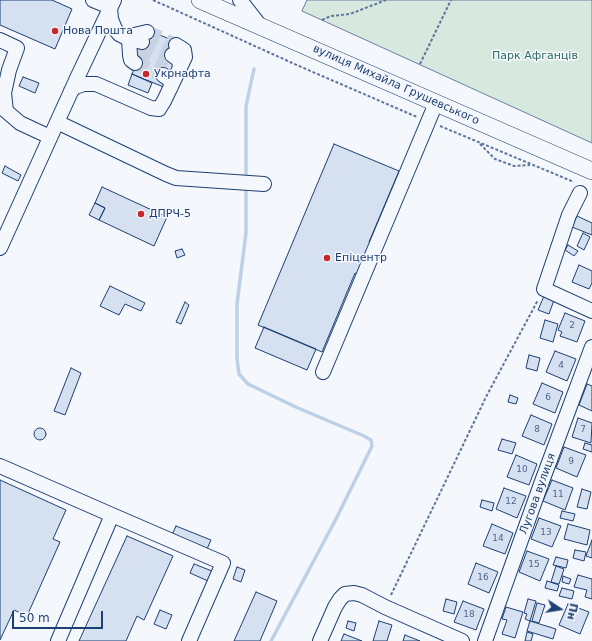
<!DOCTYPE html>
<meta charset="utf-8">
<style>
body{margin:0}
#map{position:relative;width:592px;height:641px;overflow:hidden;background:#f4f7fb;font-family:"DejaVu Sans",sans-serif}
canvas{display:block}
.north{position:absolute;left:540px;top:589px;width:40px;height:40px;-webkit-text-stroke:3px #f4f7fb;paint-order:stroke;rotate:102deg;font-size:11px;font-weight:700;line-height:16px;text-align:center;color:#1d3f73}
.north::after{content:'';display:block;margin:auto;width:14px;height:18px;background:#1d3f73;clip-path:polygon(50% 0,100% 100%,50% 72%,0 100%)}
.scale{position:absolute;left:12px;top:611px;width:91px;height:18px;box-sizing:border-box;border:2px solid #1d3f73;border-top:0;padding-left:5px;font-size:12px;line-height:14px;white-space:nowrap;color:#1d3f73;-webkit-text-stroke:3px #f4f7fb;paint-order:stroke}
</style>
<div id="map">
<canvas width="592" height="641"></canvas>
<div class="north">Пн</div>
<div class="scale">50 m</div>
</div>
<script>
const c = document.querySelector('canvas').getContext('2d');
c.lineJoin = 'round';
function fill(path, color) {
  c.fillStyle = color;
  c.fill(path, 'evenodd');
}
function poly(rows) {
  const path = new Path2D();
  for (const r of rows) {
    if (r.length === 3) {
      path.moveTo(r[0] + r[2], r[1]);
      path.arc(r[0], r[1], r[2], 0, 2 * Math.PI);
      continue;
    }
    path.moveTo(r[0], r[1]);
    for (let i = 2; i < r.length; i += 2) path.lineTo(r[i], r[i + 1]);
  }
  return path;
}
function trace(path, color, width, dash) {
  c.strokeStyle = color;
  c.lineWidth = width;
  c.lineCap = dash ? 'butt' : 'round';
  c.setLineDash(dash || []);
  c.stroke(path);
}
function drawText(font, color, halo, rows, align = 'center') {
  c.font = font + ' "DejaVu Sans",sans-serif';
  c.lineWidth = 3;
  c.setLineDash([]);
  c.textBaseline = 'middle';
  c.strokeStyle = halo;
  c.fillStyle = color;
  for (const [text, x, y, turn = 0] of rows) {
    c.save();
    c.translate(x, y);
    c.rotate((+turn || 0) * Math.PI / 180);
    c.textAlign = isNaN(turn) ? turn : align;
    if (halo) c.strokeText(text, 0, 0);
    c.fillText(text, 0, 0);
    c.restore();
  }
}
const green = poly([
 [307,0,592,0,592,143,302,11,307,0]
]);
fill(green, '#d7e8df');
trace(green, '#687fa3', 1);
trace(poly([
 [246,179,246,106,254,69],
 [246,187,246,233,237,304,237,359,239,374,248,384,298,408,364,436,371,440,372,446,336,519,271,641]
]), '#bed0e5', 3.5);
const building = poly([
 [0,0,52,0,72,9,55,49,0,25,0,0],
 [150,31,184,45,166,88,132,74,150,31],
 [132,74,152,83,148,93,128,85,132,74],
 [23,77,39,83,35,93,19,86,23,77],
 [334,144,399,171,369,242,373,243,360,275,355,273,322,352,258,325,334,144],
 [5,166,21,175,18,181,2,173,5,166],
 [102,187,167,217,154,246,99,220,105,208,95,203,102,187],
 [95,203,105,208,99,220,89,215,95,203],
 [577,216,592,223,592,235,572,227,577,216],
 [583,233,590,237,584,250,577,246,583,233],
 [568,245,578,251,574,256,565,250,568,245],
 [182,249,185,255,177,258,175,251,182,249],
 [579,265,592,271,592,283,589,289,572,282,579,265],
 [110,286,145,303,141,311,125,304,119,315,100,306,110,286],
 [544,296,554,300,549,314,538,310,544,296],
 [185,302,189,305,181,324,176,322,185,302],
 [565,313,585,321,577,342,560,336,562,332,558,330,565,313],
 [545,320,558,324,553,342,540,338,545,320],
 [264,327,316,349,307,370,255,348,264,327],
 [555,351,576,359,567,381,546,372,555,351],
 [529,355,540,358,537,371,526,368,529,355],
 [71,368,81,373,65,415,54,411,71,368],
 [542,383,563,392,555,413,533,404,542,383],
 [587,384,592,386,592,411,579,405,587,384],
 [510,395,518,398,516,404,508,402,510,395],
 [531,415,552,424,544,445,522,436,531,415],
 [578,418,592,423,591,443,572,437,578,418],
 [40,434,6],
 [502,439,516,443,512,454,498,450,502,439],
 [585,443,592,445,592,452,583,449,585,443],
 [564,447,586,455,577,477,556,468,564,447],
 [516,455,537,464,529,485,507,477,516,455],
 [0,480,66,510,53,539,60,542,27,616,14,610,0,640,0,480],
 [552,480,573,488,565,510,543,501,552,480],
 [504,488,526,496,517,518,496,509,504,488],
 [582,489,591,492,587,509,577,507,582,489],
 [482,500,494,503,492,511,480,507,482,500],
 [562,511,575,514,573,521,560,518,562,511],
 [539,518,561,526,552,547,531,539,539,518],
 [492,524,513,533,505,554,483,546,492,524],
 [568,524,590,530,587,545,564,539,568,524],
 [176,526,211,540,207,549,172,535,176,526],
 [127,536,173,556,144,620,137,616,126,641,79,641,127,536],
 [592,540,592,558,586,556,592,540],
 [575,550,586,552,584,561,573,558,575,550],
 [527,551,549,559,540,581,519,572,527,551],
 [556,557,568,560,566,568,553,565,556,557],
 [476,563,498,572,489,593,468,584,476,563],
 [194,564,212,571,208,581,190,573,194,564],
 [556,566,564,569,559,584,551,582,556,566],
 [237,567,245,570,241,582,233,579,237,567],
 [578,575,592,579,592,599,585,597,587,590,574,587,578,575],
 [563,576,571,579,569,584,562,582,563,576],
 [547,581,559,585,557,591,545,588,547,581],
 [562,588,574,591,572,599,559,596,562,588],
 [256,592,277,601,260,641,234,641,256,592],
 [446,599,457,602,454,614,443,611,446,599],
 [528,599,536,601,530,621,525,619,527,614,524,613,528,599],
 [463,601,484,609,476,630,454,622,463,601],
 [537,603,545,605,539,623,532,621,537,603],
 [568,604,589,612,580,634,559,625,568,604],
 [506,607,523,612,515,638,502,634,507,620,502,619,506,607],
 [160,610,172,615,166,629,154,624,160,610],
 [348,621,356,623,354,631,346,628,348,621],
 [379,621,392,625,387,641,373,641,379,621],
 [530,621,556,629,553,639,527,631,530,621],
 [527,632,533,634,531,641,525,641,527,632],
 [344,634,362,641,341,641,344,634],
 [405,635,420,641,403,641,405,635]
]);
fill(building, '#d5e0f0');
trace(building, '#1d3f73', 1);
trace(poly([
 [147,32,176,45],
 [142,42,172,55],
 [137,53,167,66],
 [135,63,163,75]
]), '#c9d2e0', 14, [14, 7]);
const minor = poly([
 [93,0,110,7,111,19,115,29,119,34,129,39,142,42],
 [240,0,261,27],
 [0,40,17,48,9,70,4,93,6,111,20,123,50,137],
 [172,55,179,60,180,67],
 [135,63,131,60,130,55,129,39,134,35,147,32],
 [163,75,170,80,171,87],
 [71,91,75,87,84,84,96,84,151,108,159,109,164,101,185,57,184,50,176,45],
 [57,122,166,174,176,178,264,184],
 [580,193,569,215,544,289,592,311],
 [0,248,78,76,114,0],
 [323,372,436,103],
 [0,466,112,515,58,641],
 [112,515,223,563,189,641],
 [320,641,335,607,340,599,345,594,354,593,362,595,385,607,462,641],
 [485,641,541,484,592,347]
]);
const major = poly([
 [200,0,592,171]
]);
trace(minor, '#1d3f73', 16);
trace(major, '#1d3f73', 18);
trace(poly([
 [153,0,299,66,417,117],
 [322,20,331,16,350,14,386,0],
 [420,64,451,0],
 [440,126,574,182],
 [480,144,495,159,514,166,530,165],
 [391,595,487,395,538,300]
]), '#5e769c', 2, [3, 2]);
trace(minor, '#f4f7fb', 14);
trace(major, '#f4f7fb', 17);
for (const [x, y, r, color] of [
 [55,31,4,"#c62828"],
 [146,74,4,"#c62828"],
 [141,214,4,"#c62828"],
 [327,258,4,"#c62828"]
]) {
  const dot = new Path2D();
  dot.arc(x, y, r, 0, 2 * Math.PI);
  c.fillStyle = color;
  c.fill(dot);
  trace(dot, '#f4f7fb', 1.5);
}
drawText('9px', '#4b6792', null, [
 ["2",572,326],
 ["4",561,366],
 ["6",548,398],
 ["8",537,430],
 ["7",583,430],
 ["9",571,462],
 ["10",522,470],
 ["11",558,495],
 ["12",511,502],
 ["13",546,533],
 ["14",498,539],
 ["15",534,565],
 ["16",483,578],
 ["18",469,615]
]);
drawText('11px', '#1d3f73', '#f4f7fb', [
 ["Нова Пошта",63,31],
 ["Укрнафта",154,74],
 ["ДПРЧ-5",149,214],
 ["Епіцентр",335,258]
], 'left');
drawText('11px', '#2c6c60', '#f4f7fb', [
 ["Парк Афганців",535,56]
]);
drawText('11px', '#1d3f73', '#f4f7fb', [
 ["вулиця Михайла Грушевського",396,85,24],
 ["Лугова вулиця",538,494,-70]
]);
</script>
